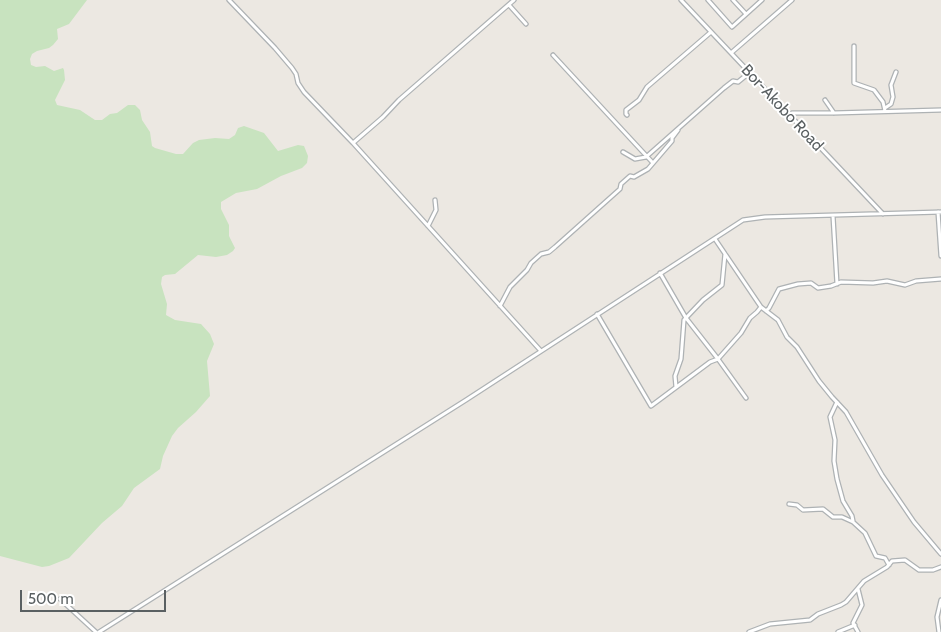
<!DOCTYPE html>
<style>
body{margin:0}
#map{position:relative;width:941px;height:632px;overflow:hidden;background:#ece8e2;font-family:Cabin,sans-serif}
canvas{display:block}
.scale{position:absolute;left:20px;top:590px;width:146px;height:22px;box-sizing:border-box;border:2px solid #5a6062;border-top:0;padding-left:6px;font-size:15px;line-height:18px;white-space:nowrap;color:#5a6062;-webkit-text-stroke:4px #fff;paint-order:stroke}
</style>
<div id="map">
<canvas width="941" height="632"></canvas>
<div class="scale">500 m</div>
</div>
<script>
const c = document.querySelector('canvas').getContext('2d');
c.lineJoin = 'round';
function fill(path, color) {
  c.fillStyle = color;
  c.fill(path, 'evenodd');
}
function poly(rows) {
  const path = new Path2D();
  for (const r of rows) {
    path.moveTo(r[0], r[1]);
    for (let i = 2; i < r.length; i += 2) path.lineTo(r[i], r[i + 1]);
  }
  return path;
}
function trace(path, color, width, dash) {
  c.strokeStyle = color;
  c.lineWidth = width;
  c.lineCap = dash ? 'butt' : 'round';
  c.setLineDash(dash || []);
  c.stroke(path);
}
function drawText(font, color, halo, rows, align = 'center') {
  c.font = font + ' Cabin,sans-serif';
  c.lineWidth = 4;
  c.setLineDash([]);
  c.textBaseline = 'middle';
  c.strokeStyle = halo;
  c.fillStyle = color;
  for (const [text, x, y, turn = 0] of rows) {
    c.save();
    c.translate(x, y);
    c.rotate((+turn || 0) * Math.PI / 180);
    c.textAlign = isNaN(turn) ? turn : align;
    if (halo) c.strokeText(text, 0, 0);
    c.fillText(text, 0, 0);
    c.restore();
  }
}
fill(poly([
 [0,0,87,0,69,24,57,29,58,39,53,45,49,48,37,51,32,54,30,59,31,65,36,67,45,66,54,71,63,68,64,70,65,80,55,100,57,105,80,110,95,120,102,120,110,114,117,113,128,105,135,105,140,110,142,120,150,132,152,146,155,148,176,154,183,154,193,143,199,140,215,138,229,139,235,135,238,128,244,126,264,133,278,151,298,145,304,146,308,156,307,163,302,168,281,176,257,189,236,193,221,202,221,209,229,225,229,236,235,248,233,251,227,255,216,257,198,255,175,274,165,275,162,277,161,284,167,304,166,315,175,320,201,324,210,334,214,344,207,361,210,396,196,412,178,428,172,436,163,456,160,469,134,488,122,506,102,523,69,558,49,566,42,567,0,556]
]), '#c8e3bf');
const minor = poly([
 [229,0,275,48,292,68,296,74,298,83,304,92,353,143,541,351],
 [681,0,883,214],
 [708,0,732,27,762,0],
 [733,0,746,14],
 [509,5,526,24],
 [854,46,854,83,874,90,883,102,885,111],
 [731,53,792,0],
 [553,55,653,163],
 [825,100,834,113],
 [885,108,891,104,893,97,891,85,896,72],
 [627,115,626,114,626,110,639,100,647,87,711,32],
 [790,116,792,113,834,113,941,110],
 [353,143,383,117,399,100,514,0],
 [623,152,635,159,646,157,724,88,733,81,738,82,749,73],
 [938,212,941,256],
 [833,216,837,284],
 [428,226,436,210,435,200],
 [715,239,761,307,778,320,787,337,797,347,819,381,832,397,846,412,882,475,914,522,941,554],
 [500,306,510,287,527,270,531,263,541,254,549,252,555,247,620,189,621,184,630,176,634,177,648,169,672,141,672,138,678,130],
 [766,311,769,308,779,289,798,284,811,283,818,288,831,286,841,282,873,283,887,281,905,285,916,281,941,279],
 [597,314,651,406,710,362,718,359,686,318,660,273],
 [676,387,675,376,681,359,684,320,703,300,722,285,725,254],
 [746,398,718,359,741,333,750,318,757,312,761,307],
 [837,402,830,417,835,440,834,461,837,479,843,501,852,516,853,521],
 [789,504,797,505,803,510,823,509,833,517,842,517,853,522,865,533,876,556,885,558,889,565],
 [60,599,96,632],
 [99,632,466,400,743,220,765,217,941,212],
 [749,632,770,624,810,620,818,614,841,605,846,602,864,581,887,567,892,561,905,560,919,570,933,570,941,567],
 [838,632,855,625],
 [858,632,853,623,862,605,858,589],
 [939,632,937,617,941,600]
]);
trace(minor, '#aeb2b4', 5.5);
trace(minor, '#fff', 3);
drawText('16px', '#5a6062', '#fff', [
 ["Bor-Akobo Road",782,108,47]
]);
</script>
